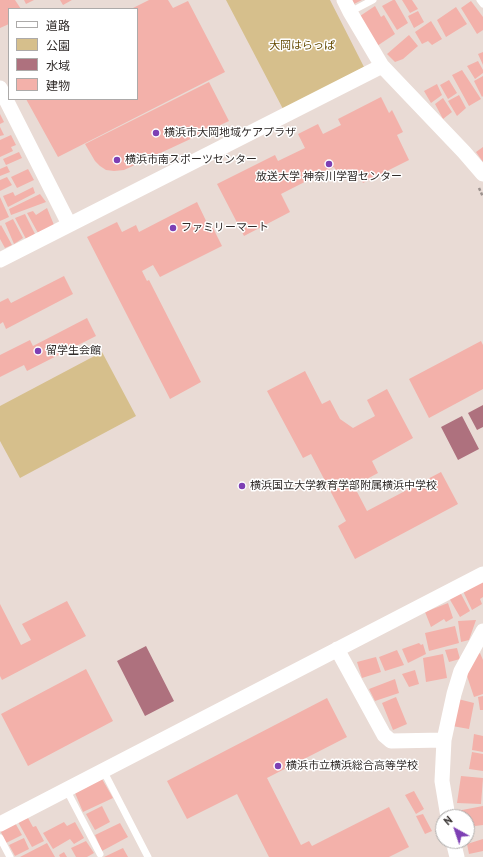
<!DOCTYPE html>
<meta charset="utf-8">
<style>
body{margin:0}
#map{position:relative;width:483px;height:857px;overflow:hidden;background:#e9dbd5;font-family:"PT Sans","Noto Sans JP",sans-serif}
canvas{display:block}
.legend{position:absolute;left:8px;top:8px;width:130px;height:92px;box-sizing:border-box;background:#fff;border:1px solid #acaaa9;margin:0;padding:5px 7px;list-style:none;font-size:12px;color:#2f2a28}
.legend li{display:flex;align-items:center;gap:8px;height:20px}
.legend b{width:20px;border:1px solid #acaaa9}
.north{position:absolute;left:435px;top:809px;width:40px;height:40px;box-sizing:border-box;background:#fff;border:1px solid #acaaa9;border-radius:50%;rotate:320deg;font-size:11px;font-weight:700;line-height:16px;text-align:center;color:#2f2a28}
.north::after{content:'';display:block;margin:auto;width:14px;height:18px;background:#7d3fb4;clip-path:polygon(50% 0,100% 100%,50% 72%,0 100%)}
</style>
<div id="map">
<canvas width="483" height="857"></canvas>
<ul class="legend">
<li><b style="height:5px;background:#fff"></b>道路</li>
<li><b style="height:11px;background:#d6bf8c"></b>公園</li>
<li><b style="height:11px;background:#ae717e"></b>水域</li>
<li><b style="height:11px;background:#f3b1aa"></b>建物</li>
</ul>
<div class="north">N</div>
</div>
<script>
const c = document.querySelector('canvas').getContext('2d');
c.lineJoin = 'round';
function fill(path, color) {
  c.fillStyle = color;
  c.fill(path, 'evenodd');
}
function poly(rows) {
  const path = new Path2D();
  for (const r of rows) {
    path.moveTo(r[0], r[1]);
    for (let i = 2; i < r.length; i += 2) path.lineTo(r[i], r[i + 1]);
  }
  return path;
}
function trace(path, color, width, dash) {
  c.strokeStyle = color;
  c.lineWidth = width;
  c.lineCap = dash ? 'butt' : 'round';
  c.setLineDash(dash || []);
  c.stroke(path);
}
function drawText(font, color, halo, rows, align = 'center') {
  c.font = font + ' "PT Sans","Noto Sans JP",sans-serif';
  c.lineWidth = 3;
  c.setLineDash([]);
  c.textBaseline = 'middle';
  c.strokeStyle = halo;
  c.fillStyle = color;
  for (const [text, x, y, turn = 0] of rows) {
    c.save();
    c.translate(x, y);
    c.rotate((+turn || 0) * Math.PI / 180);
    c.textAlign = isNaN(turn) ? turn : align;
    if (halo) c.strokeText(text, 0, 0);
    c.fillText(text, 0, 0);
    c.restore();
  }
}
fill(poly([
 [226,0,330,0,364,67,283,109],
 [102,352,136,416,20,478,0,441,0,406]
]), '#d6bf8c');
fill(poly([
 [483,405,483,427,477,430,468,413],
 [462,416,479,449,458,460,441,427],
 [146,646,174,701,145,716,117,661]
]), '#ae717e');
fill(poly([
 [0,0,15,0,21,9,9,9,9,24,0,28],
 [24,0,34,0,26,4],
 [60,0,72,0,63,5],
 [149,0,168,0,173,8,188,1,225,72,58,157,26,99,137,99,137,9,131,9],
 [352,0,362,0,354,4],
 [393,0,395,0,408,23,397,30,382,6],
 [402,0,412,0,418,9,410,13],
 [471,1,483,17,483,30,477,34,461,8],
 [375,6,381,17,384,15,395,34,377,46,360,16],
 [456,7,467,24,446,37,437,20],
 [418,11,424,22,414,28,408,16],
 [431,21,442,39,432,45,428,41,422,44,415,32],
 [409,35,418,46,403,59,395,62,387,54],
 [483,52,483,65,478,54],
 [478,61,483,70,483,73,475,79,467,66],
 [462,70,481,99,469,106,452,75],
 [483,76,483,96,482,97,474,81],
 [449,80,457,93,448,99,440,85],
 [209,82,229,121,124,170,114,171,106,170,100,166,95,161,85,144],
 [437,84,442,95,431,103,424,91],
 [459,95,466,108,457,116,448,101],
 [381,97,389,113,392,110,403,132,397,135,409,160,363,183,356,170,340,178,334,167,281,194,290,212,244,236,217,184,275,155,278,161,305,148,298,134,318,124,323,134,341,125,338,119],
 [443,98,452,112,443,119,435,104],
 [0,114,4,122,0,124],
 [0,127,4,135,0,136],
 [11,135,16,145,11,147,13,151,0,157,0,140],
 [483,147,483,162,476,152],
 [19,152,22,158,6,165,3,159],
 [7,166,10,172,0,176,0,169],
 [28,169,34,180,17,188,11,177],
 [7,177,12,185,0,191,0,180],
 [33,187,35,193,8,207,3,196,13,192,15,196],
 [40,194,46,202,11,215,9,209],
 [0,197,9,217,0,221],
 [197,202,209,227,212,226,222,246,160,277,153,265,142,271,147,281,149,280,201,382,170,399,87,237,117,222,122,232,136,225,139,232],
 [47,208,54,225,38,233,27,213,33,211,36,215],
 [25,214,35,234,26,239,15,218],
 [13,219,23,238,14,244,5,223],
 [1,225,12,245,5,248,0,239,0,226],
 [64,276,73,294,6,329,3,322,0,324,0,302,8,298,11,303],
 [87,318,96,336,27,371,24,365,0,377,0,355,30,340,33,346],
 [481,341,483,345,483,389,429,418,409,379],
 [305,371,322,404,330,400,340,419,353,428,375,416,367,400,387,389,413,438,372,461,378,473,354,486,367,511,441,472,458,504,355,559,338,526,346,521,311,454,303,458,267,391],
 [483,581,483,597,480,599,482,604,472,610,463,591],
 [460,592,470,611,460,617,449,598],
 [67,601,86,636,2,680,0,676,0,604,21,645,31,640,22,624],
 [448,603,453,618,446,622,444,619,431,627,425,612],
 [476,620,469,640,461,642,458,621],
 [455,626,459,643,429,651,425,633],
 [419,643,421,645,423,644,426,654,408,663,402,649],
 [457,648,460,659,449,662,445,650],
 [397,650,404,665,385,671,379,657],
 [480,653,483,660,483,694,474,697,466,673,475,655],
 [443,654,447,678,426,682,423,658],
 [376,657,381,672,362,678,357,662],
 [86,669,113,721,28,766,1,714],
 [415,670,419,684,409,687,402,674],
 [395,679,399,693,375,701,369,689],
 [483,696,483,710,480,710,478,697],
 [396,697,407,724,393,730,382,703],
 [327,698,347,737,267,778,301,845,309,841,312,846,389,807,409,847,389,857,269,857,237,794,187,819,167,781],
 [458,699,474,703,469,729,452,726],
 [474,734,483,736,483,752,472,750],
 [472,752,483,754,483,771,469,769],
 [461,776,483,778,481,804,457,803],
 [102,779,113,798,83,812,75,793],
 [414,791,424,809,416,814,405,795],
 [102,806,110,822,95,830,86,814],
 [483,806,483,825,467,827,467,817,458,817,457,811],
 [423,814,432,831,425,834,416,816],
 [28,818,33,827,36,826,44,841,32,847,18,822],
 [14,821,22,835,6,843,0,830],
 [64,822,67,826,75,822,84,838,74,844,70,839,53,849,43,833],
 [120,823,128,837,102,851,95,835],
 [24,838,29,849,15,856,9,845],
 [483,839,483,851,469,854,467,844],
 [86,841,94,853,87,857,76,857,71,848],
 [47,843,55,857,20,857],
 [123,848,128,857,104,857],
 [64,852,67,857,60,857,59,855]
]), '#f3b1aa');
trace(poly([
 [479,188,483,197]
]), '#9b918d', 2.5, [3, 2]);
trace(poly([
 [480,0,483,4],
 [350,12,373,0],
 [103,770,148,857],
 [66,789,100,854],
 [0,838,10,857]
]), '#fff', 7);
trace(poly([
 [344,0,350,12,382,66,464,152,483,174],
 [0,88,69,224],
 [0,260,382,66],
 [337,649,384,735,391,741,444,740],
 [448,817,442,781,444,740,454,694,461,671,483,631],
 [0,824,483,574],
 [453,841,457,857]
]), '#fff', 15);
for (const [x, y, r, color] of [
 [156,133,4,"#7d3fb4"],
 [117,160,4,"#7d3fb4"],
 [329,164,4,"#7d3fb4"],
 [173,228,4,"#7d3fb4"],
 [38,351,4,"#7d3fb4"],
 [242,486,4,"#7d3fb4"],
 [278,766,4,"#7d3fb4"]
]) {
  const dot = new Path2D();
  dot.arc(x, y, r, 0, 2 * Math.PI);
  c.fillStyle = color;
  c.fill(dot);
  trace(dot, '#fff', 1.5);
}
drawText('11px', '#654b02', '#fff', [
 ["大岡はらっぱ",302,46]
]);
drawText('11px', '#2f2a28', '#fff', [
 ["横浜市大岡地域ケアプラザ",164,133],
 ["横浜市南スポーツセンター",125,160],
 ["放送大学 神奈川学習センター",329,177,"center"],
 ["ファミリーマート",181,228],
 ["留学生会館",46,351],
 ["横浜国立大学教育学部附属横浜中学校",250,486],
 ["横浜市立横浜総合高等学校",286,766]
], 'left');
</script>
